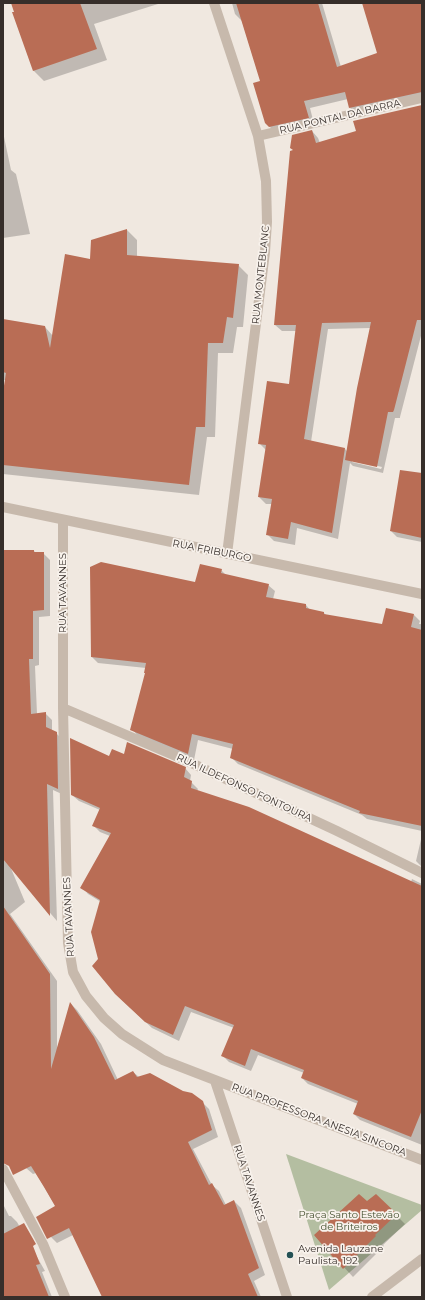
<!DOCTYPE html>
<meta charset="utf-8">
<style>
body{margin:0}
#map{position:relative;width:425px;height:1300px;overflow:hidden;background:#f0e8e0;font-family:Montserrat,sans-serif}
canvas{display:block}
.frame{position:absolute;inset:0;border:4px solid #362e2a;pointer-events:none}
</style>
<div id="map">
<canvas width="425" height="1300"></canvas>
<div class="frame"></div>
</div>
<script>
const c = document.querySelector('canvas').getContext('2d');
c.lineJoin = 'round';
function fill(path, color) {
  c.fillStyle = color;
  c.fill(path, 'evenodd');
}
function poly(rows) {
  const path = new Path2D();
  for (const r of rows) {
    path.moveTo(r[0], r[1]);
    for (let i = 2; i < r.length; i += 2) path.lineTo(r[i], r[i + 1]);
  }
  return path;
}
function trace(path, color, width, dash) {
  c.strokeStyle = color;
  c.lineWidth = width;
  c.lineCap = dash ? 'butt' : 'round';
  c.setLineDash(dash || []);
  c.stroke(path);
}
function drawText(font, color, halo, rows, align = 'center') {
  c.font = font + ' Montserrat,sans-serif';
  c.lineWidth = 3.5;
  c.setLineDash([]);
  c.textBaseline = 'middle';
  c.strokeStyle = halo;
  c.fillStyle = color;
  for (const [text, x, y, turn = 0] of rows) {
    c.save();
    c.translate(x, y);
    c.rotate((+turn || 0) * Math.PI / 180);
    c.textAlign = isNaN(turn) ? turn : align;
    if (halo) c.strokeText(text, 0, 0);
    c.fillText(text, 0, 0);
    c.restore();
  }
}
fill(poly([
 [286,1154,422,1205,422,1210,329,1290]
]), '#b4bea1');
fill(poly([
 [12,3,157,3,158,4,94,24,107,60,44,81,34,71,14,13,15,13],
 [232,3,322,3,341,67,378,54,363,3,422,3,422,99,357,114,350,108,348,99,310,108,314,124,276,133,266,123,261,82,242,21,235,14],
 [422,106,422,332,400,417,400,418,395,418,383,473,353,466,350,463,338,539,297,528,295,545,274,541,267,534,272,504,266,504,259,497,266,450,260,444,290,385,296,331,282,331,275,325,295,151,312,131,318,138,320,143,357,132],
 [371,328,348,452,345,449,311,442,328,329],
 [352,460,382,467,381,469,352,462],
 [3,132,11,170,16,174,30,234,3,238],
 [127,230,137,240,137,257,238,265,248,275,243,327,237,327,233,353,218,353,215,437,207,437,199,495,3,474,3,398,6,380,3,380,3,320,45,327,53,336,91,260,92,241],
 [422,474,422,542,397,537,391,531],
 [3,549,4,551,34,551,36,553,43,553,50,560,50,616,39,617,39,665,35,666,37,714,45,713,52,720,52,731,56,733,63,740,64,795,53,790,57,921,10,866,25,902,10,914,57,981,57,1049,71,1004,77,1010,101,1044,118,1080,133,1072,139,1077,202,1102,209,1109,218,1137,193,1149,212,1185,219,1191,226,1205,234,1201,241,1208,265,1275,254,1281,261,1297,103,1297,73,1235,57,1243,51,1237,56,1207,36,1173,33,1174,26,1168,3,1119],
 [221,570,227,576,268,585,275,591,273,599,306,605,310,610,324,613,326,615,383,626,414,615,420,621,419,624,422,624,422,831,367,819,362,815,238,764,231,757,233,749,198,740,194,760,138,736,132,729,146,674,146,668,98,663,92,657,195,583],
 [125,756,185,768,191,775,190,781,198,789,197,791,411,882,412,879,422,884,422,1145,360,1120,354,1114,358,1104,308,1084,302,1078,304,1073,258,1055,251,1071,229,1062,222,1055,234,1028,191,1012,179,1041,152,1028,122,1000,99,959,101,902,88,894,82,887,110,836,100,832,94,826,100,810,79,801,72,795,109,757],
 [422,835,422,867,416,861],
 [376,1195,405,1224,383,1245,384,1246,353,1277,315,1236,367,1203],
 [3,1204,9,1216,11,1216,17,1222,45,1271,42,1272,52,1297,3,1297]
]), '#0003');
fill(poly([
 [11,3,80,3,97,49,33,71,12,12,14,12],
 [236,3,318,3,337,67,377,53,362,3,422,3,422,92,349,108,345,92,304,101,309,118,269,127,265,123,253,83,260,81],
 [422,105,422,320,417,320,394,410,393,412,388,412,377,467,345,460,357,388,371,322,322,323,304,439,345,448,332,533,291,522,288,539,266,535,272,499,258,497,266,445,258,444,267,381,289,384,296,325,274,325,290,151,293,150,290,148,292,135,312,130,316,143,356,131,353,121],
 [127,229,127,255,239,264,233,318,227,317,223,343,208,343,205,427,196,427,189,485,3,465,3,392,6,373,3,372,3,319,45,326,50,348,65,254,90,259,91,240],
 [400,470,422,473,422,538,390,531],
 [3,550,34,550,34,552,44,552,44,610,33,611,33,659,29,659,31,714,46,712,46,727,57,732,58,789,47,784,50,916,3,859],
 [101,562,195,582,200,564,222,569,221,573,269,584,266,597,306,604,306,608,324,612,324,614,382,624,386,608,414,614,411,627,422,630,422,826,359,813,360,811,230,758,233,744,192,734,188,754,130,730,145,673,144,673,146,663,91,657,90,567],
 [70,738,109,756,112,749,124,754,127,742,186,767,184,777,192,781,191,788,249,807,422,886,422,1110,411,1137,353,1114,358,1101,301,1078,304,1070,251,1049,245,1066,221,1056,234,1025,185,1006,173,1035,145,1022,115,994,92,966,98,959,91,932,100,900,80,888,111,833,92,826,100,808,71,795],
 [3,906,50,974,51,1069,70,1002,94,1037,115,1080,133,1071,137,1077,150,1073,183,1091,192,1093,203,1101,212,1130,188,1142,209,1185,212,1183,224,1205,234,1200,259,1268,248,1274,258,1297,102,1297,69,1228,47,1239,36,1217,55,1206,44,1187,31,1166,13,1175,9,1166,3,1163],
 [359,1194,367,1201,376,1194,397,1214,375,1235,376,1236,343,1269,314,1235],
 [24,1223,36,1244,33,1246,40,1264,36,1265,49,1297,3,1297,3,1234]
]), '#b96d55');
trace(poly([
 [214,3,258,136,266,181,267,222,265,252,227,554],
 [258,136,422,98],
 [3,507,422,594],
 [63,520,63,708,68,943,73,972,86,996,104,1018,122,1034,163,1060,422,1160],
 [63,708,185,760,337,831,422,873],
 [215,1081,287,1297],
 [3,1169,43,1244,65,1297],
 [372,1297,422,1259]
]), '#c7b9ac', 10);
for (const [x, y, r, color] of [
 [290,1255,4,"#245154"]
]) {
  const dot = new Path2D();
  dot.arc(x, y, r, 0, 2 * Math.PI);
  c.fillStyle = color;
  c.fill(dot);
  trace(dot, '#f8f2ec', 1.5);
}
drawText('10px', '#362e2a', '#f8f2ec', [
 ["RUA PONTAL DA BARRA",340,117,-13],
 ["RUA MONTEBLANC",261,275,-84],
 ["RUA FRIBURGO",212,551,11],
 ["RUA TAVANNES",63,593,-90],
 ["RUA ILDEFONSO FONTOURA",244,788,25],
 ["RUA TAVANNES",69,917,-93],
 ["RUA PROFESSORA ANESIA SINCORA",319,1120,21],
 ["RUA TAVANNES",249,1183,72]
]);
drawText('10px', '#465231', '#f8f2ec', [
 ["Praça Santo Estevão",349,1215],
 ["de Briteiros",349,1227]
]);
drawText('10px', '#362e2a', '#f8f2ec', [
 ["Avenida Lauzane",298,1249],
 ["Paulista, 192",298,1261]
], 'left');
</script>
